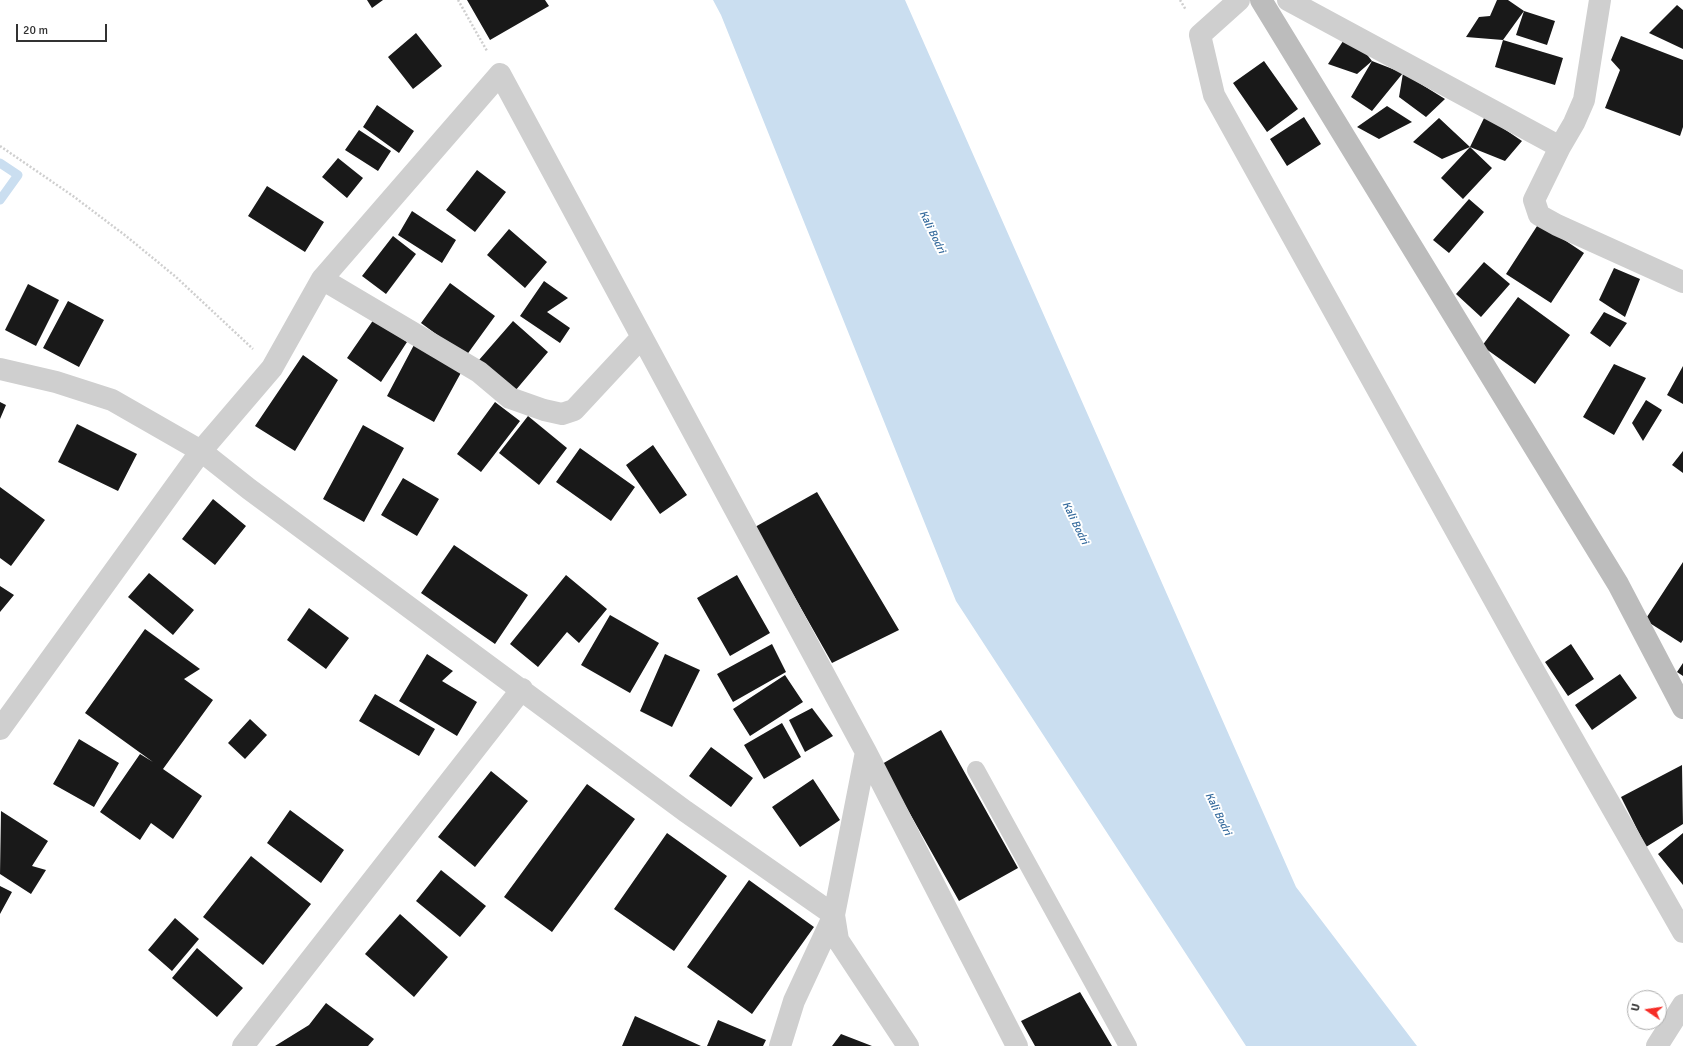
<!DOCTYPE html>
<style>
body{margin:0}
#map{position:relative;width:1683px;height:1046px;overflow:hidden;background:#fff;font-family:Signika,sans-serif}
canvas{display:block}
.north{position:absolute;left:1627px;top:990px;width:40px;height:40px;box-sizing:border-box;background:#fff;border:1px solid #adadad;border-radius:50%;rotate:283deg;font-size:11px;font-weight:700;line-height:16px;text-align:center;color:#323232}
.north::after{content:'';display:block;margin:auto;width:14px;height:18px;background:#f62c26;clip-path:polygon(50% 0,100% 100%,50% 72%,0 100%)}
.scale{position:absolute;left:16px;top:24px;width:91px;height:18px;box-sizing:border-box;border:2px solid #323232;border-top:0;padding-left:5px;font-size:12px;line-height:14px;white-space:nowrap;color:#323232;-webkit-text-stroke:3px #fff;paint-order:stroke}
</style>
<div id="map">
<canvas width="1683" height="1046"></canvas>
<div class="north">U</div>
<div class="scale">20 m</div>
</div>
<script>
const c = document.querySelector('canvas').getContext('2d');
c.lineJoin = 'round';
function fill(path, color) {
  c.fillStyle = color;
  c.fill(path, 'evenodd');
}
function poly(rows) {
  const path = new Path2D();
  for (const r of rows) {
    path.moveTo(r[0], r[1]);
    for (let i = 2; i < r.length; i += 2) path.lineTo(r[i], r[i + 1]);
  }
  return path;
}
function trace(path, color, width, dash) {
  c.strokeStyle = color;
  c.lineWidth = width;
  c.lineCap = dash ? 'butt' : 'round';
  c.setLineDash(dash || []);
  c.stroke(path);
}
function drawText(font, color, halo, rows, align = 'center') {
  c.font = font + ' Signika,sans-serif';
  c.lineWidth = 4;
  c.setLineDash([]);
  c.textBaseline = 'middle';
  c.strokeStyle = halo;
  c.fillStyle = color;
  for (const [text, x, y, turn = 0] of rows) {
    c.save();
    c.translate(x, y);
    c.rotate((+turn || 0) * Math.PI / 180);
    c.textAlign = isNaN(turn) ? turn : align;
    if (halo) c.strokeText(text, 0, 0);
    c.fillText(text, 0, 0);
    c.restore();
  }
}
fill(poly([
 [713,0,905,0,1296,887,1417,1046,1246,1046,956,601,721,15]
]), '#cadef0');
trace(poly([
 [0,163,18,175,0,200]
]), '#cadef0', 9);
fill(poly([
 [367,0,383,0,372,8],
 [467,0,545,0,549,6,490,40],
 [1497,0,1508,0,1524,11,1503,40,1466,37,1479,17,1490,16],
 [1677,5,1683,10,1683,49,1649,33],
 [1524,11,1555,21,1547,45,1516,35],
 [1349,32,1372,61,1357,74,1328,64],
 [416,33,442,66,413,89,388,57],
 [1621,36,1683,60,1683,127,1680,136,1605,108,1620,70,1611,60],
 [1503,40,1563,58,1555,85,1495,67],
 [1264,61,1298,109,1267,132,1233,83],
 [1372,61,1403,73,1372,111,1351,97],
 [1403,73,1445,99,1426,117,1399,97],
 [377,105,414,131,399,153,363,127],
 [1387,106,1412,122,1379,139,1357,127],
 [1485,116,1522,141,1505,161,1470,147,1492,168,1463,199,1441,178,1470,147,1442,159,1413,142,1439,118,1470,147],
 [1304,117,1321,144,1287,166,1270,139],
 [359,130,391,151,378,171,345,150],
 [338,158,363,178,347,198,322,177],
 [477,170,506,192,475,232,446,210],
 [267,186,324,222,305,252,248,216],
 [1469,199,1484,212,1449,253,1433,240],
 [412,211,456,240,442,263,398,235],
 [1539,223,1584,253,1551,303,1506,274],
 [509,229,547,262,525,288,487,255],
 [393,236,416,254,386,294,362,276],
 [1484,262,1510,284,1481,317,1456,294],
 [1614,268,1640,279,1625,317,1599,300],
 [544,281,568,298,547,312,570,328,560,343,520,316],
 [450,283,495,316,466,356,421,323],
 [28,284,59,300,36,346,5,330],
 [1518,297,1570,335,1535,384,1482,346],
 [68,301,104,320,79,367,43,348],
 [1604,312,1627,323,1610,347,1590,333],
 [374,319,407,342,381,382,347,358],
 [513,321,548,352,515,391,479,360],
 [415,343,463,369,434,422,387,396],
 [303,355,338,380,295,451,255,426],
 [1614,364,1646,378,1614,435,1583,417],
 [1683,366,1683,404,1667,395],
 [1646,400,1662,410,1643,441,1632,423],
 [0,402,6,405,0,419],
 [495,402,520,421,481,472,457,454],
 [528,416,567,448,539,485,499,453],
 [77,424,137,454,118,491,58,462],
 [363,425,404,448,364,522,323,499],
 [653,445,687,495,660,514,626,465],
 [580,448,635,487,611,521,556,482],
 [1683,451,1683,473,1672,465],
 [403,478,439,499,417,536,381,515],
 [0,487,45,520,11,566,0,558],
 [817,492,899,630,832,663,755,527],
 [213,499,246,526,215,565,182,539],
 [454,545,528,595,495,644,421,593],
 [1683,562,1683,640,1681,643,1645,620],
 [149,573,194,610,173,635,128,597],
 [566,575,607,609,579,643,567,632,538,667,510,644],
 [737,575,770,633,730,656,697,598],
 [0,586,14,595,0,612],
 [309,608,349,638,326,669,287,640],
 [610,615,659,643,630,693,581,665],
 [145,629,200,669,184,679,213,700,163,769,202,796,173,839,151,823,140,840,100,812,140,754,153,762,85,713],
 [772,644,786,672,733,702,717,674],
 [1571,644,1594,679,1568,696,1545,662],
 [427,654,453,671,442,681,477,702,457,736,399,701],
 [665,654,700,670,672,727,640,711],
 [1683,663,1683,676,1677,672],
 [1620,674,1637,698,1592,730,1575,705],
 [785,675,803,702,750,736,733,709],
 [375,694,435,729,419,756,359,721],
 [812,708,833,736,805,752,789,720],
 [250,719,267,735,245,759,228,743],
 [782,723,801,757,764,779,744,745],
 [941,730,1018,868,959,901,882,764],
 [79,739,119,763,94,807,53,784],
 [711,747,753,778,731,807,689,776],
 [1682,765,1683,824,1646,847,1621,797],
 [491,771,528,801,475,867,438,837],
 [813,779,840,820,800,847,772,807],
 [587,784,635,819,552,932,504,897],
 [290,810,344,850,321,883,267,843],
 [1,811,48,841,32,866,46,870,31,894,0,874],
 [667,833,727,876,674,951,614,909],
 [1683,833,1683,885,1658,854],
 [251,856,311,904,263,965,203,917],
 [441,870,486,906,460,937,416,901],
 [749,880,814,927,752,1014,687,967],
 [0,886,12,892,0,914],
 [400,914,448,957,414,997,365,954],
 [175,918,199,939,172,971,148,950],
 [197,948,243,988,217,1017,172,978],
 [1080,992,1112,1046,1035,1046,1021,1021],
 [326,1003,374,1039,368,1046,275,1046,309,1025],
 [635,1016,701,1046,622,1046],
 [718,1020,766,1040,763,1046,707,1046],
 [841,1034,872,1046,832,1046]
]), '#191919');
trace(poly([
 [458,0,487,51],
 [1180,0,1186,10],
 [0,146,73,196,126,236,176,277,253,349]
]), '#cfcfcf', 2.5, [2, 2]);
trace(poly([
 [976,770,1128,1046]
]), '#cfcfcf', 18);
trace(poly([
 [1239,0,1200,35,1214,95,1526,657,1683,932],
 [1288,0,1560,147,1574,123,1584,100,1600,0],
 [1560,147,1534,200,1539,215,1557,225,1683,282],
 [322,279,479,372,510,398,544,410,562,414,574,410,642,337],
 [0,369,56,382,112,400,201,451,249,489,685,811,834,915,838,940,908,1046],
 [0,729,201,451,272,368,322,279,500,74,866,752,1017,1046],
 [243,1046,522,689],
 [780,1046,794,1001,834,915,866,752],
 [1657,1046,1683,1005]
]), '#cfcfcf', 22);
trace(poly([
 [1261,0,1618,584,1683,708]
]), '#bcbcbc', 22);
drawText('italic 11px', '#366b9d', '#fff', [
 ["Kali Bodri",932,232,64],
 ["Kali Bodri",1075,523,64],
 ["Kali Bodri",1218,814,64]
]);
</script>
